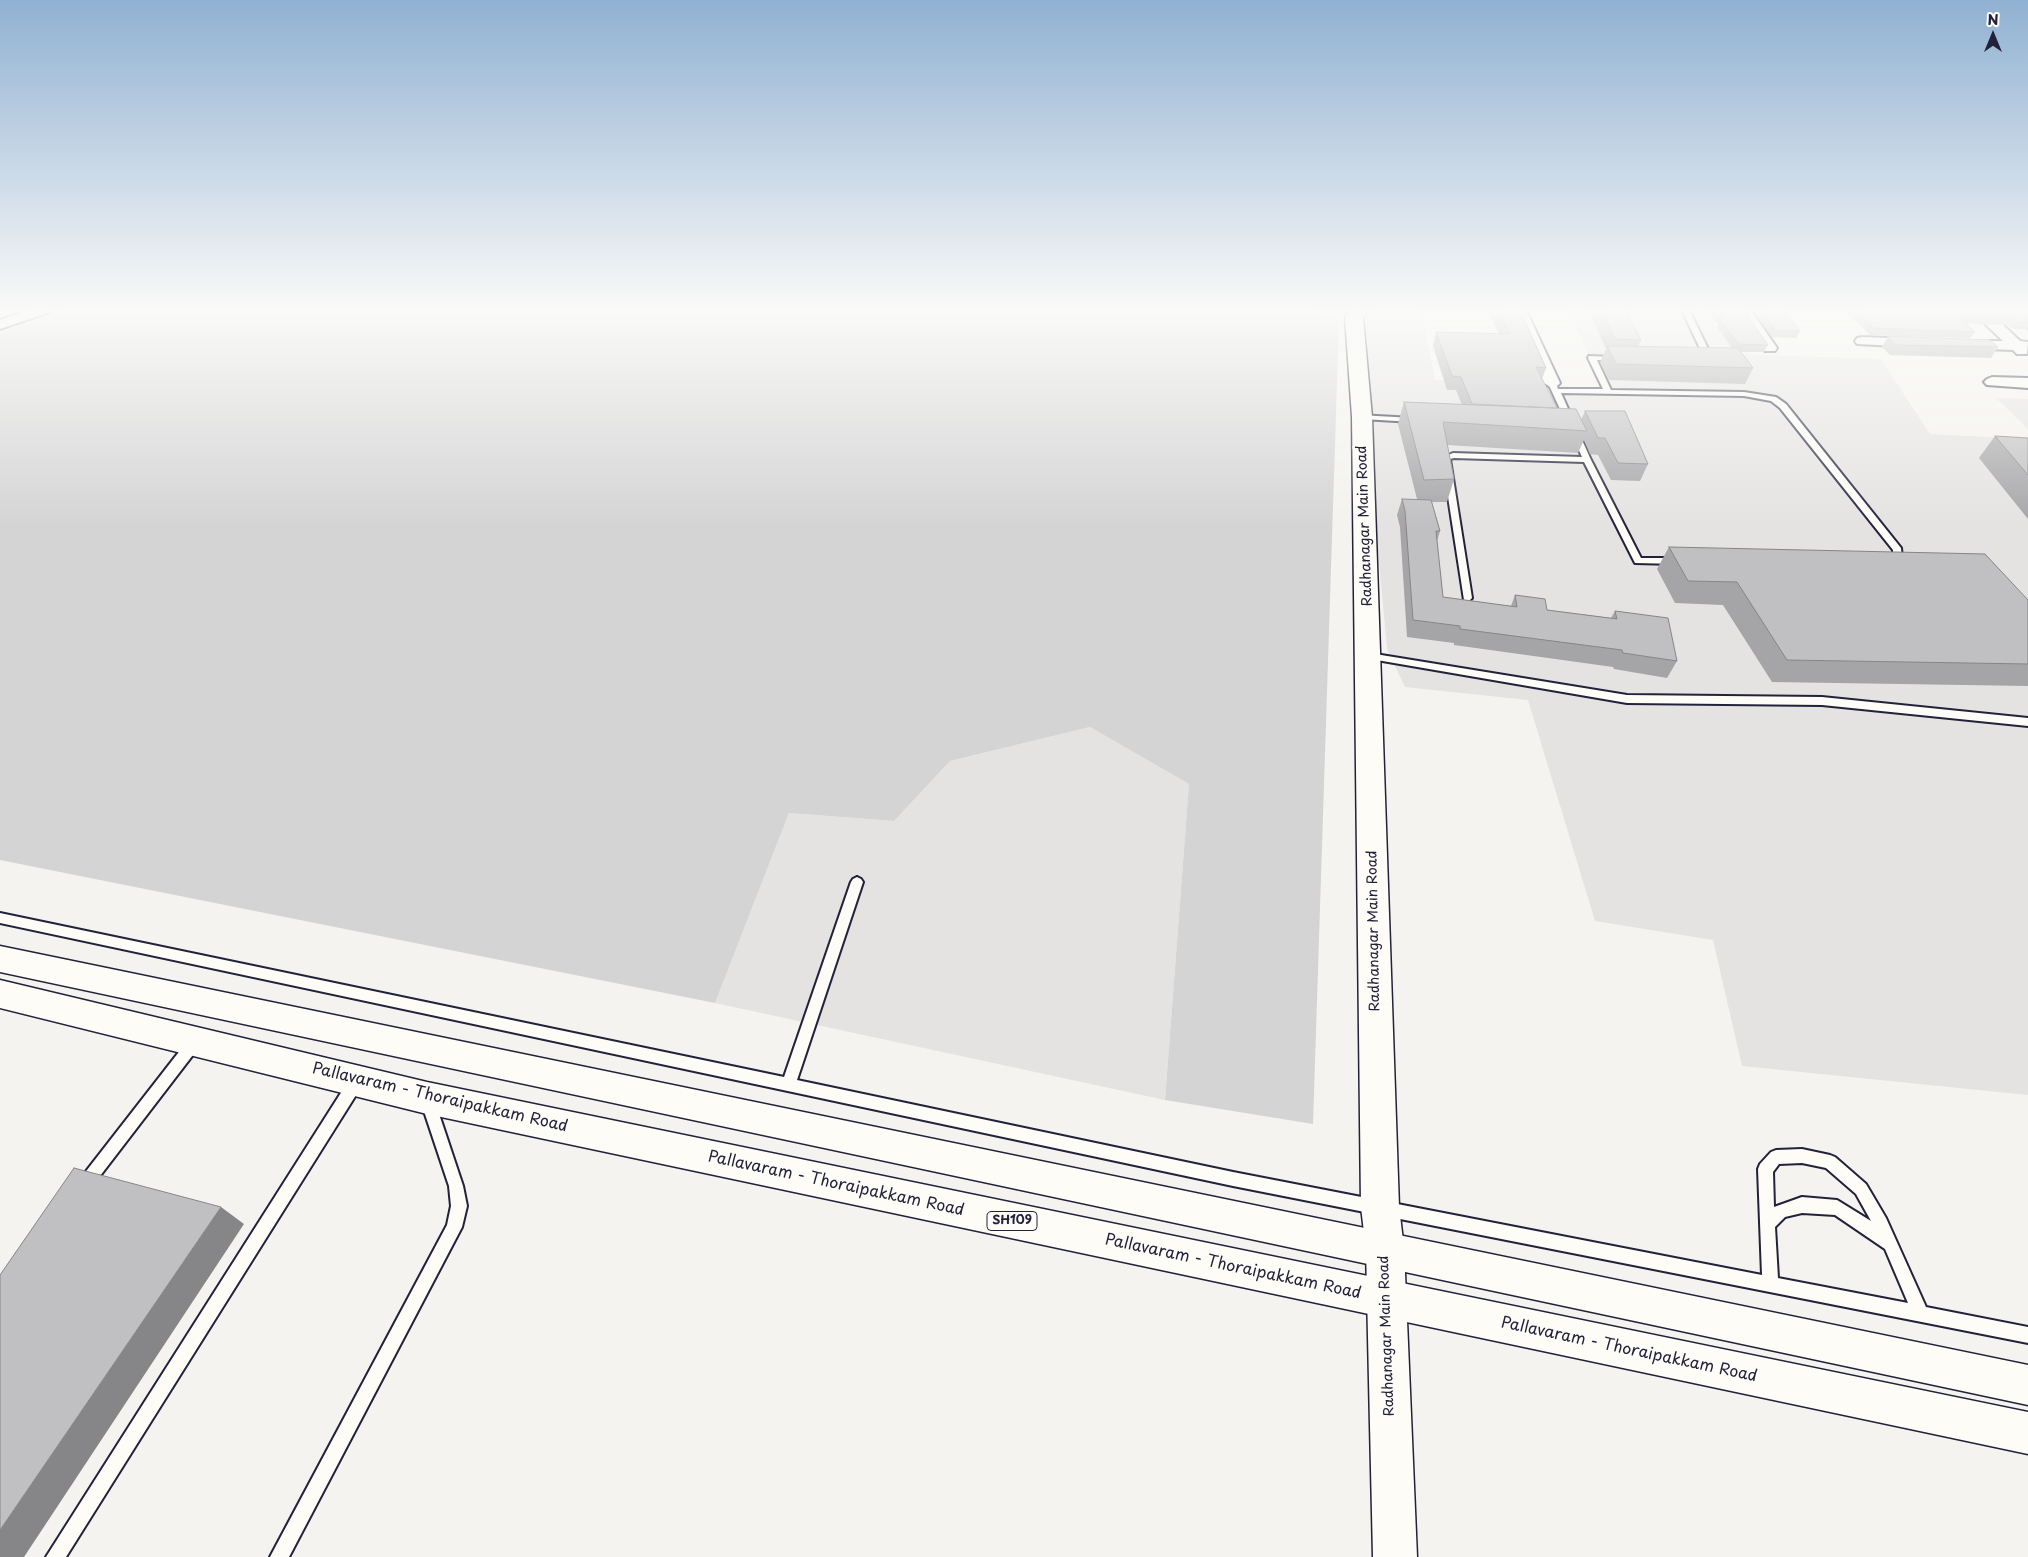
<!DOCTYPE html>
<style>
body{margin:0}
#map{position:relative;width:2028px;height:1557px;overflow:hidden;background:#f4f3ef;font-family:"Playpen Sans",sans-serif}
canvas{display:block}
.north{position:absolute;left:1968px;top:10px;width:50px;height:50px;-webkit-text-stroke:4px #fdfcf7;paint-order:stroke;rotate:0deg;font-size:14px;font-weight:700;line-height:20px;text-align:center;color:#22223b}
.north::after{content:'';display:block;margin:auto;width:18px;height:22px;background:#22223b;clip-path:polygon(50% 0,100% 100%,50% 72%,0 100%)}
</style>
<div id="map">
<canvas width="2028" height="1557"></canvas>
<div class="north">N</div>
</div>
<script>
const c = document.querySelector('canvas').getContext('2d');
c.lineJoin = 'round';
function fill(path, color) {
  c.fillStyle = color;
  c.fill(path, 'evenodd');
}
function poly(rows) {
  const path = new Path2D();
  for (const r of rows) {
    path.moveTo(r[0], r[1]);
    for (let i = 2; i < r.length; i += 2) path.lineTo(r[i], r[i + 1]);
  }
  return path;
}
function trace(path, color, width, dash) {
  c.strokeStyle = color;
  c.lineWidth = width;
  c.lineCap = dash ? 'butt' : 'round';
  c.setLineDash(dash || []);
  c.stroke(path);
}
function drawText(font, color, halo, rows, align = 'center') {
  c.font = font + ' "Playpen Sans",sans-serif';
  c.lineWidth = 5;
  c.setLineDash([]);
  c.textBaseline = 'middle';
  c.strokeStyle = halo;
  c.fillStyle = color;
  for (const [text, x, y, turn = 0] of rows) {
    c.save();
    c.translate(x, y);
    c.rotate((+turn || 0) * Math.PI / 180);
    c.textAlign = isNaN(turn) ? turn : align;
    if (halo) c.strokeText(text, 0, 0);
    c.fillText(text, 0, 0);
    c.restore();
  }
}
fill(poly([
 [1364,308,1421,308,1435,380,1604,388,1567,308,1703,308,1737,354,1881,359,1930,434,2028,439,2028,1095,1742,1066,1713,940,1595,921,1528,700,1405,687,1387,649,1357,320],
 [1996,398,2028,399,2028,429],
 [1090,727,1189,784,1165,1100,715,1003,789,813,894,821,950,761]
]), '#e4e3e2');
fill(poly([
 [70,308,1310,308,1339,321,1313,1124,1165,1100,1189,784,1090,727,950,761,894,821,789,813,715,1003,0,860,0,333]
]), '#d5d4d5');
const service = poly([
 [1681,308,1688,308,1712,357,1711,359,1704,357,1681,308],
 [1589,356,1615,357,1619,359,1615,361,1597,360,1611,390,1744,392,1776,397,1786,404,1901,548,1902,558,1897,561,1886,562,1886,558,1893,556,1893,550,1780,408,1771,401,1744,396,1561,393,1591,460,1641,558,1676,558,1681,561,1676,564,1635,563,1584,462,1454,458,1450,459,1472,598,1470,600,1464,600,1442,458,1453,453,1582,457,1548,383,1555,381,1558,389,1603,389,1588,358,1589,356],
 [1359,415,1413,418,1417,420,1413,422,1362,419,1359,419,1359,415],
 [1369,653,1627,695,1822,697,2028,718,2028,726,1822,705,1627,703,1365,658,1364,656,1369,653],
 [857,877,861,879,863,882,797,1080,1233,1172,1762,1275,1758,1169,1760,1164,1771,1152,1776,1150,1802,1149,1830,1155,1835,1157,1866,1184,1886,1218,1926,1307,2028,1327,2028,1343,1233,1186,0,923,0,913,784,1077,851,882,853,879,857,877],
 [1802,1163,1826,1168,1856,1194,1871,1221,1837,1200,1802,1197,1774,1207,1773,1172,1779,1164,1802,1163],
 [1802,1213,1835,1215,1885,1249,1908,1303,1778,1278,1775,1227,1785,1217,1802,1213],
 [194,1037,199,1039,201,1043,199,1047,90,1189,85,1191,80,1189,78,1184,80,1179,189,1039,194,1037],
 [356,1076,361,1077,363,1082,361,1087,66,1557,46,1557,351,1077,356,1076],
 [428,1095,433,1097,435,1102,463,1186,467,1206,462,1227,289,1557,270,1557,447,1225,451,1206,449,1186,421,1102,423,1097,428,1095]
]);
const minor = poly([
 [34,308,55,308,53,311,0,329,0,320,34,308],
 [1511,308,1525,308,1560,383,1557,386,1552,388,1544,383,1511,308],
 [1735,308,1749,308,1777,348,1775,351,1765,351,1735,308],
 [1973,308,1985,308,2020,341,2028,342,2027,354,2017,354,2013,350,1962,348,1960,345,1962,342,1967,341,2003,341,1974,313,1973,308],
 [1862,337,1915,339,1922,343,1915,347,1857,344,1855,341,1857,338,1862,337],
 [1992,377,2028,378,2028,388,1987,385,1984,382,1987,379,1992,377]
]);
const tertiary = poly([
 [1352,308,1370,308,1363,318,1372,417,1399,1207,1404,1249,1417,1557,1373,1557,1366,1249,1361,1207,1352,417,1345,317,1352,308]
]);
const primary = poly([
 [0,946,2028,1365,2028,1405,0,972,0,946],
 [0,980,427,1082,2028,1412,2028,1454,427,1114,0,1008,0,980]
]);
trace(service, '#22223b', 4);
trace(minor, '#22223b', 4);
trace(tertiary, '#22223b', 3);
trace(primary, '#22223b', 3);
fill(service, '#fdfcf7');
fill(minor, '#fdfcf7');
fill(tertiary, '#fdfcf7');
fill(primary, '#fdfcf7');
fill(poly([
 [1486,308,1519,308,1546,368,1542,379,1557,408,1581,420,1585,411,1648,464,1640,481,1611,480,1598,455,1590,454,1584,440,1578,453,1447,445,1454,479,1447,502,1432,502,1440,531,1437,541,1443,597,1511,606,1515,595,1547,610,1611,618,1615,611,1677,661,1667,678,1614,669,1613,667,1454,645,1454,643,1407,637,1400,527,1397,515,1402,499,1417,499,1398,424,1404,402,1462,405,1456,390,1447,390,1433,346,1436,332,1499,334],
 [1588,308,1624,308,1641,340,1638,347,1732,348,1717,327,1718,324,1704,308,1742,308,1768,345,1764,352,1741,352,1753,368,1745,384,1609,380,1600,362,1606,349],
 [1751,308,1782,308,1800,331,1796,338,1772,337],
 [1843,308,1950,308,2028,310,2028,332,2025,329,2013,329,2008,325,1967,324,1975,332,1970,338,1870,335],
 [1888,336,1998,347,1991,358,1890,355,1882,347],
 [1995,436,2028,438,2028,519,1979,458],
 [1669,547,2028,600,2028,686,1772,682,1723,605,1675,603,1657,569]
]), '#a5a4a7');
fill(poly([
 [221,1207,244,1224,24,1557,0,1557,0,1530]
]), '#868688');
const building = poly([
 [1497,308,1519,308,1546,368,1536,367,1557,408,1472,404,1461,377,1452,376,1436,332,1510,334,1497,308],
 [1601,308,1624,308,1641,340,1615,339,1601,308],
 [1713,308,1742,308,1768,345,1739,344,1720,320,1724,320,1713,308],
 [1759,308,1782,308,1800,331,1775,330,1759,308],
 [1854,308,1950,308,2028,310,2028,323,2018,322,2013,318,1959,317,1975,332,1874,328,1854,308],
 [1888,336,1990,340,1998,347,1896,345,1888,336],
 [1607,346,1738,348,1753,368,1616,364,1607,346],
 [1404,402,1576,409,1587,431,1443,422,1454,479,1424,480,1404,402],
 [1585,411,1625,411,1648,464,1618,463,1605,438,1598,438,1585,411],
 [1995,436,2028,438,2028,475,1995,436],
 [1402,499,1431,500,1440,531,1436,531,1443,597,1517,607,1515,595,1545,599,1547,610,1617,619,1615,611,1668,618,1677,661,1623,653,1622,650,1460,629,1460,626,1413,620,1405,511,1402,499],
 [1669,547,1985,554,2028,600,2028,664,1787,660,1737,582,1688,581,1669,547],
 [74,1168,221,1207,0,1530,0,1275,74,1168]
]);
fill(building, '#c0bfc2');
trace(building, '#868688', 1);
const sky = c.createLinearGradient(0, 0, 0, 526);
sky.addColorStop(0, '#90b1d2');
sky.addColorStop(0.59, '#fafaf8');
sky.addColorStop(1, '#fafaf800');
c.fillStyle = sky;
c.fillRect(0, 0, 2028, 526);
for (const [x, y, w] of [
 [1012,1221,50]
]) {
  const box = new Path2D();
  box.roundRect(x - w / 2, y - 9.5, w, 19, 4);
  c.fillStyle = '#fdfcf7';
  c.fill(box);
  trace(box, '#22223b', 1);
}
drawText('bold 12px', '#22223b', null, [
 ["SH109",1012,1221]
]);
drawText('14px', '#22223b', '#fdfcf7', [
 ["Radhanagar Main Road",1365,526,-92],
 ["Radhanagar Main Road",1374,931,-91],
 ["Radhanagar Main Road",1387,1336,-92]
]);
drawText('16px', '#22223b', '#fdfcf7', [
 ["Pallavaram - Thoraipakkam Road",440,1098,13],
 ["Pallavaram - Thoraipakkam Road",836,1184,12],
 ["Pallavaram - Thoraipakkam Road",1233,1267,12],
 ["Pallavaram - Thoraipakkam Road",1629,1350,12]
]);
</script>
